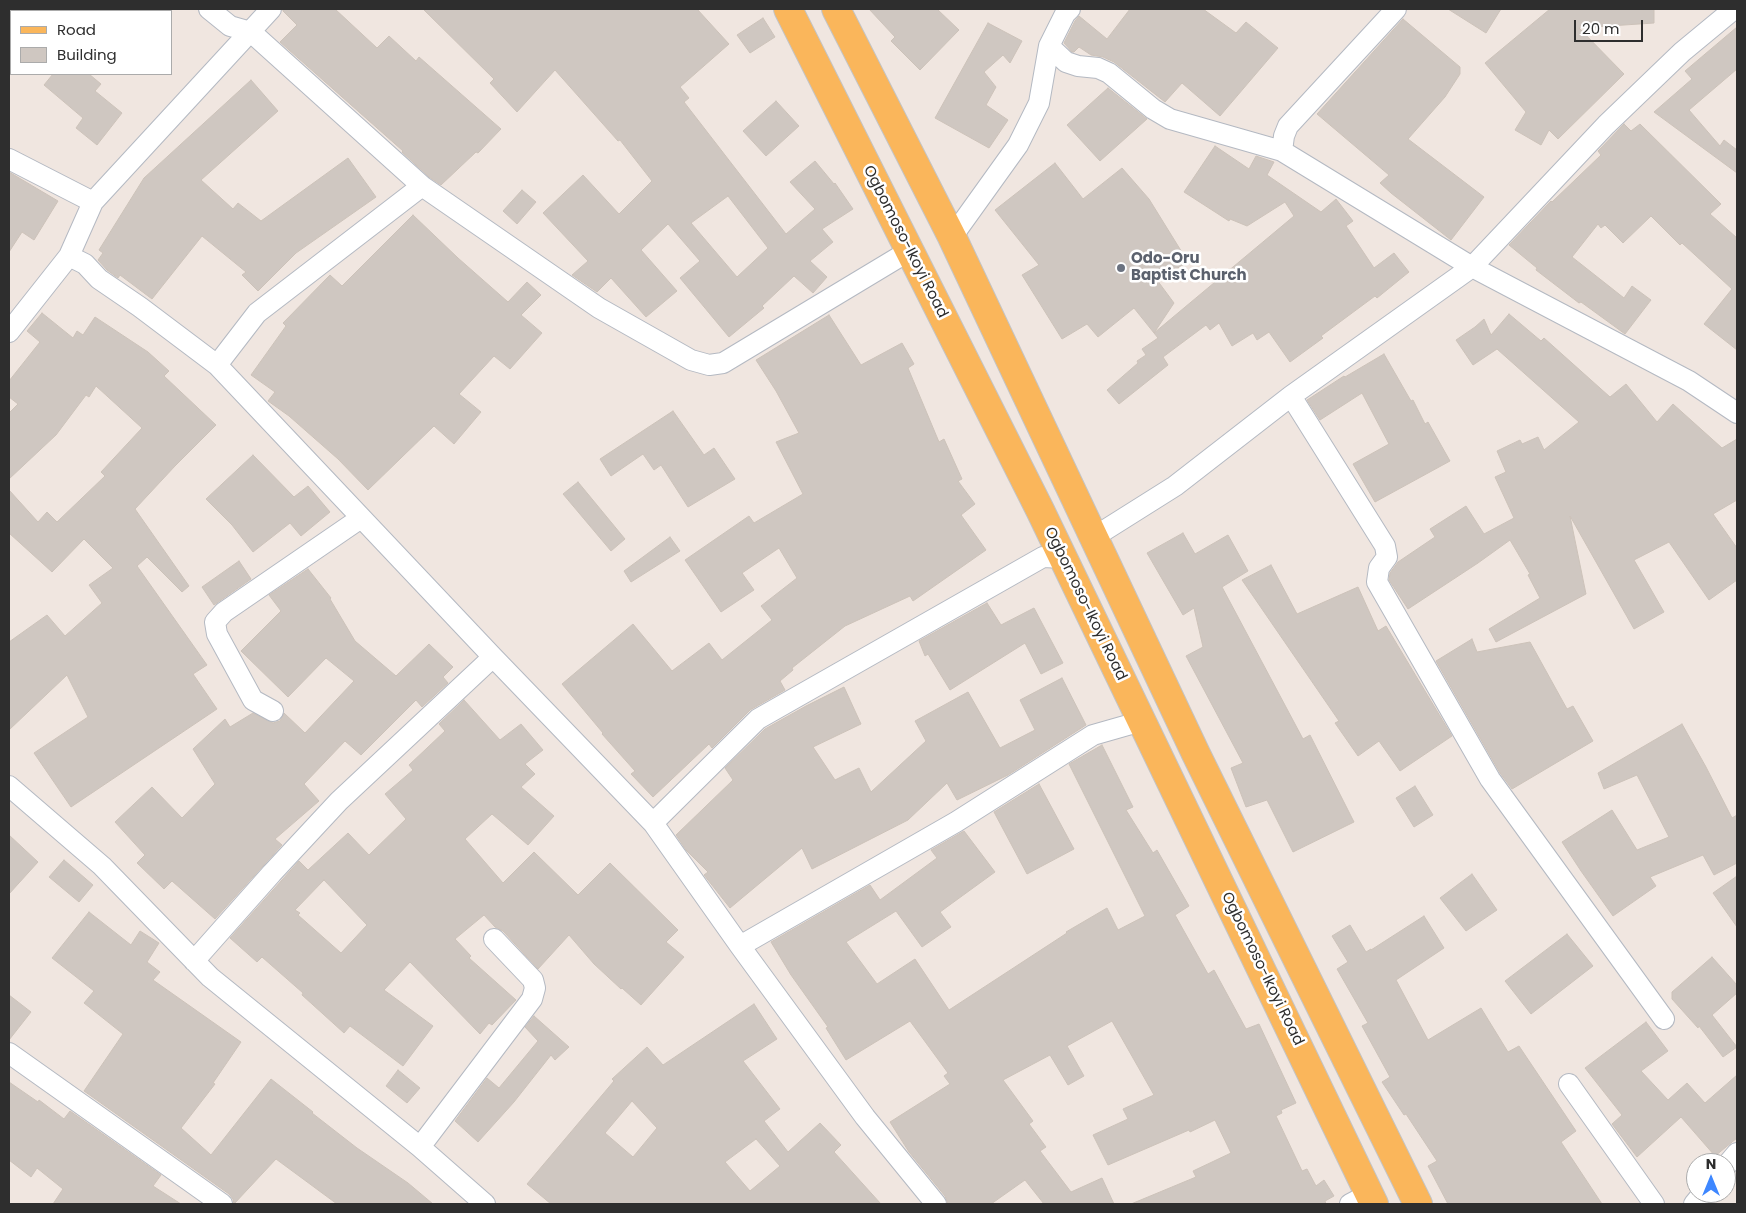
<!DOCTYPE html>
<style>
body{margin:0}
#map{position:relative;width:1746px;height:1213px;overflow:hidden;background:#f0e6e0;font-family:Poppins,sans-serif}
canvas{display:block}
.frame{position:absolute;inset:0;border:10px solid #2e2e2e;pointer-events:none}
.legend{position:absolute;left:10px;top:10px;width:162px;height:65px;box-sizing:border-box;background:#fff;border:1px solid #ababab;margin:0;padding:6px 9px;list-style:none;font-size:15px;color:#2e2e2e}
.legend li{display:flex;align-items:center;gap:10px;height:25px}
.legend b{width:25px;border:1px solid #ababab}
.north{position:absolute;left:1686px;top:1153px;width:50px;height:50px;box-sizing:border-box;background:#fff;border:1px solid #ababab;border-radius:50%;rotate:0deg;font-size:14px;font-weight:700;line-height:20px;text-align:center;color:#2e2e2e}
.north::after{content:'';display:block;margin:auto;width:18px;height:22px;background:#3e87ff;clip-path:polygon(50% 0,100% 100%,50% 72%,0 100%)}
.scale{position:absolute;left:1574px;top:20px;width:69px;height:22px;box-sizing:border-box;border:2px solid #2e2e2e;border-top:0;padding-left:6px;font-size:15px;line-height:18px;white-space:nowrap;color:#2e2e2e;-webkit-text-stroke:4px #fff;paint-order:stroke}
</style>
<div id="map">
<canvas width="1746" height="1213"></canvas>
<div class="frame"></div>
<ul class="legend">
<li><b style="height:6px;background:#fab65b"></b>Road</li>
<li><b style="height:14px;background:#cfc7c1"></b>Building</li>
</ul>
<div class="north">N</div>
<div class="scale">20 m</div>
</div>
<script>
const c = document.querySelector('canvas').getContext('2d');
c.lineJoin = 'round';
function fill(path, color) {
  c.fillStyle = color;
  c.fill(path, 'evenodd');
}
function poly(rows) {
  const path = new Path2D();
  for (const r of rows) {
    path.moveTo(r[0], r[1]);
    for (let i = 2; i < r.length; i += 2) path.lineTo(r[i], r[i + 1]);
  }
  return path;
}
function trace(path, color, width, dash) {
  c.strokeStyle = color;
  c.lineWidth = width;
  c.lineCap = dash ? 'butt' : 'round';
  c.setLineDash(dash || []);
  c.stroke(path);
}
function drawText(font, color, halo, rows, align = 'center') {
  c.font = font + ' Poppins,sans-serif';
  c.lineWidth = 5;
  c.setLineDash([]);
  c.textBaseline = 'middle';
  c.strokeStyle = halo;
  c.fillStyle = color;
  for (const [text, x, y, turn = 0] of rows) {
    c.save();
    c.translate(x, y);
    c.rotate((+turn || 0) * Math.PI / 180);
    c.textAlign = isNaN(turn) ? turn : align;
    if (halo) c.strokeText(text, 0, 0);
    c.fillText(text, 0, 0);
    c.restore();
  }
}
const building = poly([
 [283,9,335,9,377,48,389,36,416,61,419,57,501,129,478,153,476,152,441,185,429,177,402,152,403,151,280,42,297,25,283,11,283,9],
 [423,9,697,9,729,44,680,87,689,98,684,102,786,234,815,209,790,182,815,161,834,184,835,183,853,209,822,229,833,242,810,261,827,277,813,293,794,276,762,306,764,308,729,337,680,278,700,261,668,224,641,250,677,291,646,317,611,278,597,292,572,275,588,261,543,213,583,175,619,214,652,181,620,140,618,141,555,70,517,112,490,83,494,79,423,9],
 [728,196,768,248,737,277,691,223,728,196],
 [869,9,937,9,959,30,920,70,891,41,895,37,869,9],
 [1130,9,1203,9,1236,33,1246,22,1278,48,1220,116,1182,83,1165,102,1114,62,1103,57,1091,55,1079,47,1074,52,1072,52,1064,43,1075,21,1079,16,1107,39,1130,9],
 [1448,9,1501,9,1486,33,1448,9],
 [1550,9,1654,9,1654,23,1579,28,1624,74,1558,139,1549,130,1541,145,1515,130,1526,112,1485,63,1550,9],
 [763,18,775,37,750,53,737,35,763,18],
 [1403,19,1460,67,1460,74,1445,97,1408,139,1484,197,1451,240,1391,193,1380,183,1389,175,1317,114,1403,19],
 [988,23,1022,41,1010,63,1003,55,984,72,996,87,986,105,1008,120,989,148,935,118,988,23],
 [1737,27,1737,69,1689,110,1720,146,1724,140,1737,150,1737,173,1654,112,1692,79,1685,71,1737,27],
 [53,74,89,74,101,84,95,91,122,113,97,145,76,128,83,118,44,85,53,74],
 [251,80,278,111,201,180,233,209,238,203,261,221,348,158,376,197,296,253,258,291,242,275,246,272,202,236,152,299,120,275,118,278,107,270,98,260,103,253,99,250,144,178,251,80],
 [1108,88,1147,119,1100,161,1067,125,1108,88],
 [776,101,799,126,766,156,743,131,776,101],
 [1624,124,1631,131,1640,124,1721,204,1710,214,1737,238,1737,350,1704,324,1732,289,1682,243,1680,245,1651,216,1623,243,1605,225,1601,228,1598,224,1572,257,1624,298,1632,286,1651,300,1625,334,1581,302,1579,303,1536,270,1537,268,1509,245,1551,201,1552,202,1601,155,1598,151,1624,124],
 [1215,146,1249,169,1256,156,1274,162,1267,175,1321,212,1336,199,1353,221,1346,226,1374,268,1394,253,1409,272,1377,298,1375,296,1321,336,1323,338,1290,362,1269,332,1257,340,1253,333,1232,346,1219,323,1210,330,1206,325,1163,357,1168,365,1119,404,1107,390,1138,363,1137,361,1146,355,1142,349,1158,338,1154,333,1294,216,1285,202,1247,226,1230,219,1229,221,1184,192,1215,146],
 [1055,163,1083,199,1122,168,1149,199,1188,262,1157,280,1174,303,1154,333,1134,308,1098,337,1087,324,1062,339,1022,275,1039,265,995,210,1055,163],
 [9,172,58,201,34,240,22,232,9,252,9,172],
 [522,190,536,202,517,224,503,211,522,190],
 [413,215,458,258,508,302,527,282,541,295,521,315,542,333,510,369,494,356,459,394,481,412,454,444,434,426,368,490,338,459,289,416,268,401,275,392,251,375,286,326,283,323,330,275,342,286,413,215],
 [42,313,73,338,77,331,83,335,95,317,148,352,169,371,164,376,216,425,175,466,135,509,189,586,182,592,147,557,137,566,207,665,193,674,217,709,71,807,34,753,88,717,67,675,9,730,9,642,47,615,65,636,102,603,89,585,113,568,84,539,52,572,9,533,9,490,38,522,47,512,57,522,105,476,101,472,142,428,96,386,89,397,86,395,56,435,9,479,9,413,18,404,9,397,9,381,40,342,27,331,42,313],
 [1509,314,1541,341,1544,338,1610,397,1626,384,1657,422,1673,404,1722,448,1737,439,1737,500,1713,514,1737,548,1737,580,1709,600,1669,542,1634,560,1664,612,1634,629,1570,516,1586,594,1496,642,1489,629,1540,598,1528,575,1530,574,1510,540,1478,563,1408,609,1389,580,1390,573,1398,562,1435,537,1430,529,1466,506,1484,534,1514,518,1495,477,1506,472,1497,451,1520,440,1522,444,1538,437,1544,450,1579,422,1497,349,1473,365,1456,340,1475,327,1484,319,1491,335,1509,314],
 [829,315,861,365,902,343,914,364,908,368,939,442,944,439,962,479,958,481,975,504,961,515,986,550,913,601,910,596,845,626,792,668,793,670,780,681,785,690,750,710,712,748,709,744,653,797,631,774,635,771,602,734,603,733,562,684,633,624,672,671,709,643,722,660,772,620,761,606,797,578,779,548,742,573,754,590,721,612,685,560,749,516,754,523,803,494,776,442,799,433,776,391,756,360,829,315],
 [1384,354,1411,401,1413,400,1425,424,1428,422,1450,461,1375,502,1353,464,1389,444,1362,393,1320,420,1307,400,1344,376,1345,377,1384,354],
 [673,411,704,455,714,448,735,479,688,507,661,465,654,470,643,454,611,476,600,459,673,411],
 [253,455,294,497,308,486,330,512,301,536,290,523,253,552,232,525,206,499,253,455],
 [578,482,625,539,611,551,563,494,578,482],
 [1183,533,1195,554,1228,535,1248,571,1222,587,1303,739,1310,735,1354,822,1293,852,1267,800,1246,807,1231,768,1243,763,1186,656,1203,647,1194,608,1183,615,1147,553,1183,533],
 [670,537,680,551,631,582,624,571,670,537],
 [239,561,251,579,214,605,202,587,239,561],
 [1271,565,1297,614,1358,587,1378,631,1386,626,1452,736,1400,771,1379,741,1358,756,1335,723,1339,721,1242,580,1271,565],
 [308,569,331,598,330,599,355,641,396,676,429,644,453,667,443,677,448,683,422,707,416,700,361,755,345,741,304,784,319,801,275,839,282,845,215,919,172,881,164,889,137,863,145,855,115,822,152,787,182,818,215,784,193,749,225,719,230,727,253,713,273,723,280,721,284,713,305,733,354,681,326,658,288,697,241,651,281,611,269,595,308,569],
 [987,603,1001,625,1034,608,1063,663,1041,674,1025,643,950,690,928,654,925,656,919,641,987,603],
 [1472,639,1477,652,1530,642,1567,709,1573,706,1593,741,1512,789,1500,773,1436,661,1472,639],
 [1062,678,1086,725,1008,775,957,800,947,783,908,820,812,869,802,848,730,908,704,875,708,872,686,850,676,835,733,780,725,768,765,729,806,706,844,687,861,724,813,747,835,780,859,768,871,792,926,741,915,721,968,692,1000,748,1035,730,1020,700,1062,678],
 [464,700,500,740,521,724,543,750,525,764,535,774,521,787,554,816,528,845,492,814,465,839,503,883,534,852,578,895,610,863,678,930,666,942,684,957,641,1005,622,988,621,989,594,964,569,935,538,969,503,931,495,927,484,915,455,939,471,956,469,958,516,1000,492,1025,489,1023,480,1034,410,962,384,990,433,1026,403,1066,350,1026,344,1033,302,995,303,993,262,957,257,962,230,938,299,861,308,870,348,833,369,855,406,819,385,794,413,770,409,765,445,731,439,724,464,700],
 [324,880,367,925,341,953,298,915,300,913,295,910,324,880],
 [1682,724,1706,767,1732,818,1737,815,1737,863,1714,875,1703,855,1650,877,1656,886,1613,916,1581,871,1562,842,1612,810,1637,850,1669,837,1637,775,1604,789,1598,773,1682,724],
 [1102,745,1133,807,1126,810,1153,853,1157,850,1189,906,1175,915,1208,974,1214,970,1246,1029,1259,1024,1296,1103,1281,1110,1282,1113,1276,1116,1302,1171,1307,1169,1316,1186,1324,1180,1334,1196,1325,1201,1326,1204,1131,1204,1196,1177,1193,1171,1231,1153,1215,1120,1190,1132,1189,1130,1108,1165,1093,1135,1128,1119,1123,1109,1154,1095,1112,1021,1067,1046,1084,1076,1068,1085,1050,1055,1003,1080,1033,1121,1029,1124,1046,1147,1040,1151,1071,1192,1102,1178,1114,1204,1044,1204,1025,1180,991,1204,948,1204,945,1196,909,1152,890,1122,950,1084,944,1076,948,1073,910,1021,846,1060,826,1028,828,1027,791,975,771,942,870,885,880,900,937,858,931,850,964,831,995,872,940,912,951,927,922,947,896,911,846,942,877,984,915,959,949,1010,1067,933,1066,932,1107,908,1118,930,1145,916,1069,764,1102,745],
 [1039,784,1074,849,1027,874,994,812,1039,784],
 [1415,786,1433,815,1414,827,1396,798,1415,786],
 [9,835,38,862,9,894,9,835],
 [64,860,93,885,79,902,49,877,64,860],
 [1472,874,1497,910,1466,931,1440,898,1472,874],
 [1737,876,1737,927,1713,893,1737,876],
 [89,912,131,945,140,931,159,943,147,962,160,972,153,980,241,1042,213,1083,215,1084,181,1128,211,1155,271,1079,313,1112,312,1113,357,1148,408,1183,433,1204,337,1204,276,1159,234,1204,233,1199,229,1194,84,1091,123,1034,84,1003,94,991,52,958,89,912],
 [1424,916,1444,948,1396,980,1428,1040,1481,1008,1508,1052,1519,1046,1576,1131,1561,1142,1602,1204,1448,1204,1428,1166,1437,1161,1406,1114,1404,1115,1382,1082,1390,1077,1362,1026,1368,1023,1337,969,1348,962,1332,936,1350,925,1366,952,1371,949,1371,950,1424,916],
 [1567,934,1593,966,1531,1014,1505,981,1567,934],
 [1712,957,1737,985,1737,993,1712,1015,1737,1047,1723,1057,1699,1026,1698,1028,1672,999,1672,992,1712,957],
 [9,995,31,1012,9,1040,9,995],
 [754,1004,777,1039,743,1061,780,1109,764,1121,788,1152,820,1123,841,1145,834,1152,881,1204,551,1204,527,1184,614,1081,612,1079,647,1047,663,1065,754,1004],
 [632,1101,657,1128,633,1157,605,1133,632,1101],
 [756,1139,780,1166,750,1191,725,1162,756,1139],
 [534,1016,569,1047,555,1060,551,1055,514,1102,478,1142,455,1121,487,1078,499,1088,538,1041,525,1027,534,1016],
 [1646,1022,1668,1051,1641,1071,1668,1100,1687,1083,1705,1103,1737,1075,1737,1138,1715,1156,1681,1117,1637,1157,1612,1124,1622,1115,1585,1068,1646,1022],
 [398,1070,420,1088,407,1103,386,1086,398,1070],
 [9,1082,38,1102,39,1100,64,1119,70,1111,161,1175,153,1186,181,1204,53,1204,63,1189,37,1168,31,1177,9,1160,9,1082]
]);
fill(building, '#cfc7c1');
trace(building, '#ccc2b9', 1);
const minor = poly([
 [209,9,230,26,251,32,422,186,599,308,691,360,709,365,723,363,909,251],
 [1396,9,1288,126,1284,136,1282,151,1472,267,1689,381,1737,413],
 [1049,46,1066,62,1078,66,1098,68,1109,73,1153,109,1170,119,1282,151],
 [9,159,93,202],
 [952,237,1018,145,1039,103,1049,46,1065,14,1070,9],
 [69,256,85,264,99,279,140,307,217,365,493,657,653,823,740,946,865,1117,936,1204],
 [9,332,69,256,93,202,271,9],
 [217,365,257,313,422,186],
 [1291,396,1385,546,1387,557,1379,568,1377,582,1490,779,1664,1019],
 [1094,537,1175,486,1291,396,1472,267,1606,125,1682,52,1734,9],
 [273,711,253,700,217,634,215,622,224,612,361,518],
 [9,786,102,866,210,977,420,1147,485,1204],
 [653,823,758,719,1043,557,1063,558],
 [740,946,956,822,1093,735,1142,721],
 [194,961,272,873,339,801,493,657],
 [9,1053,222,1204],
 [1569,1084,1654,1204],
 [420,1147,532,999,535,988,533,980,494,939],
 [1726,1166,1737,1153],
 [1350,1204,1369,1194],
 [1694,1204,1703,1193]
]);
const primary = poly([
 [788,9,1040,510,1374,1204],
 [836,9,952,237,1196,754,1418,1204]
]);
trace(minor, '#b4b9c2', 22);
trace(primary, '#c4c4c4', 30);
trace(minor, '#fff', 20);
trace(primary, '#fab65b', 28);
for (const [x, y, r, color] of [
 [1121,268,5,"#6b7280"]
]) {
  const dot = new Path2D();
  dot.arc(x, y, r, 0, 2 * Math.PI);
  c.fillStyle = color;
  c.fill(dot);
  trace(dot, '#fff', 2);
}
drawText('15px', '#2e2e2e', '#fff', [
 ["Ogbomoso-Ikoyi Road",905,242,63],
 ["Ogbomoso-Ikoyi Road",1085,604,64],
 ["Ogbomoso-Ikoyi Road",1262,969,64]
]);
drawText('bold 15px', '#5b616d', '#fff', [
 ["Odo-Oru",1131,259],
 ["Baptist Church",1131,276]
], 'left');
</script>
